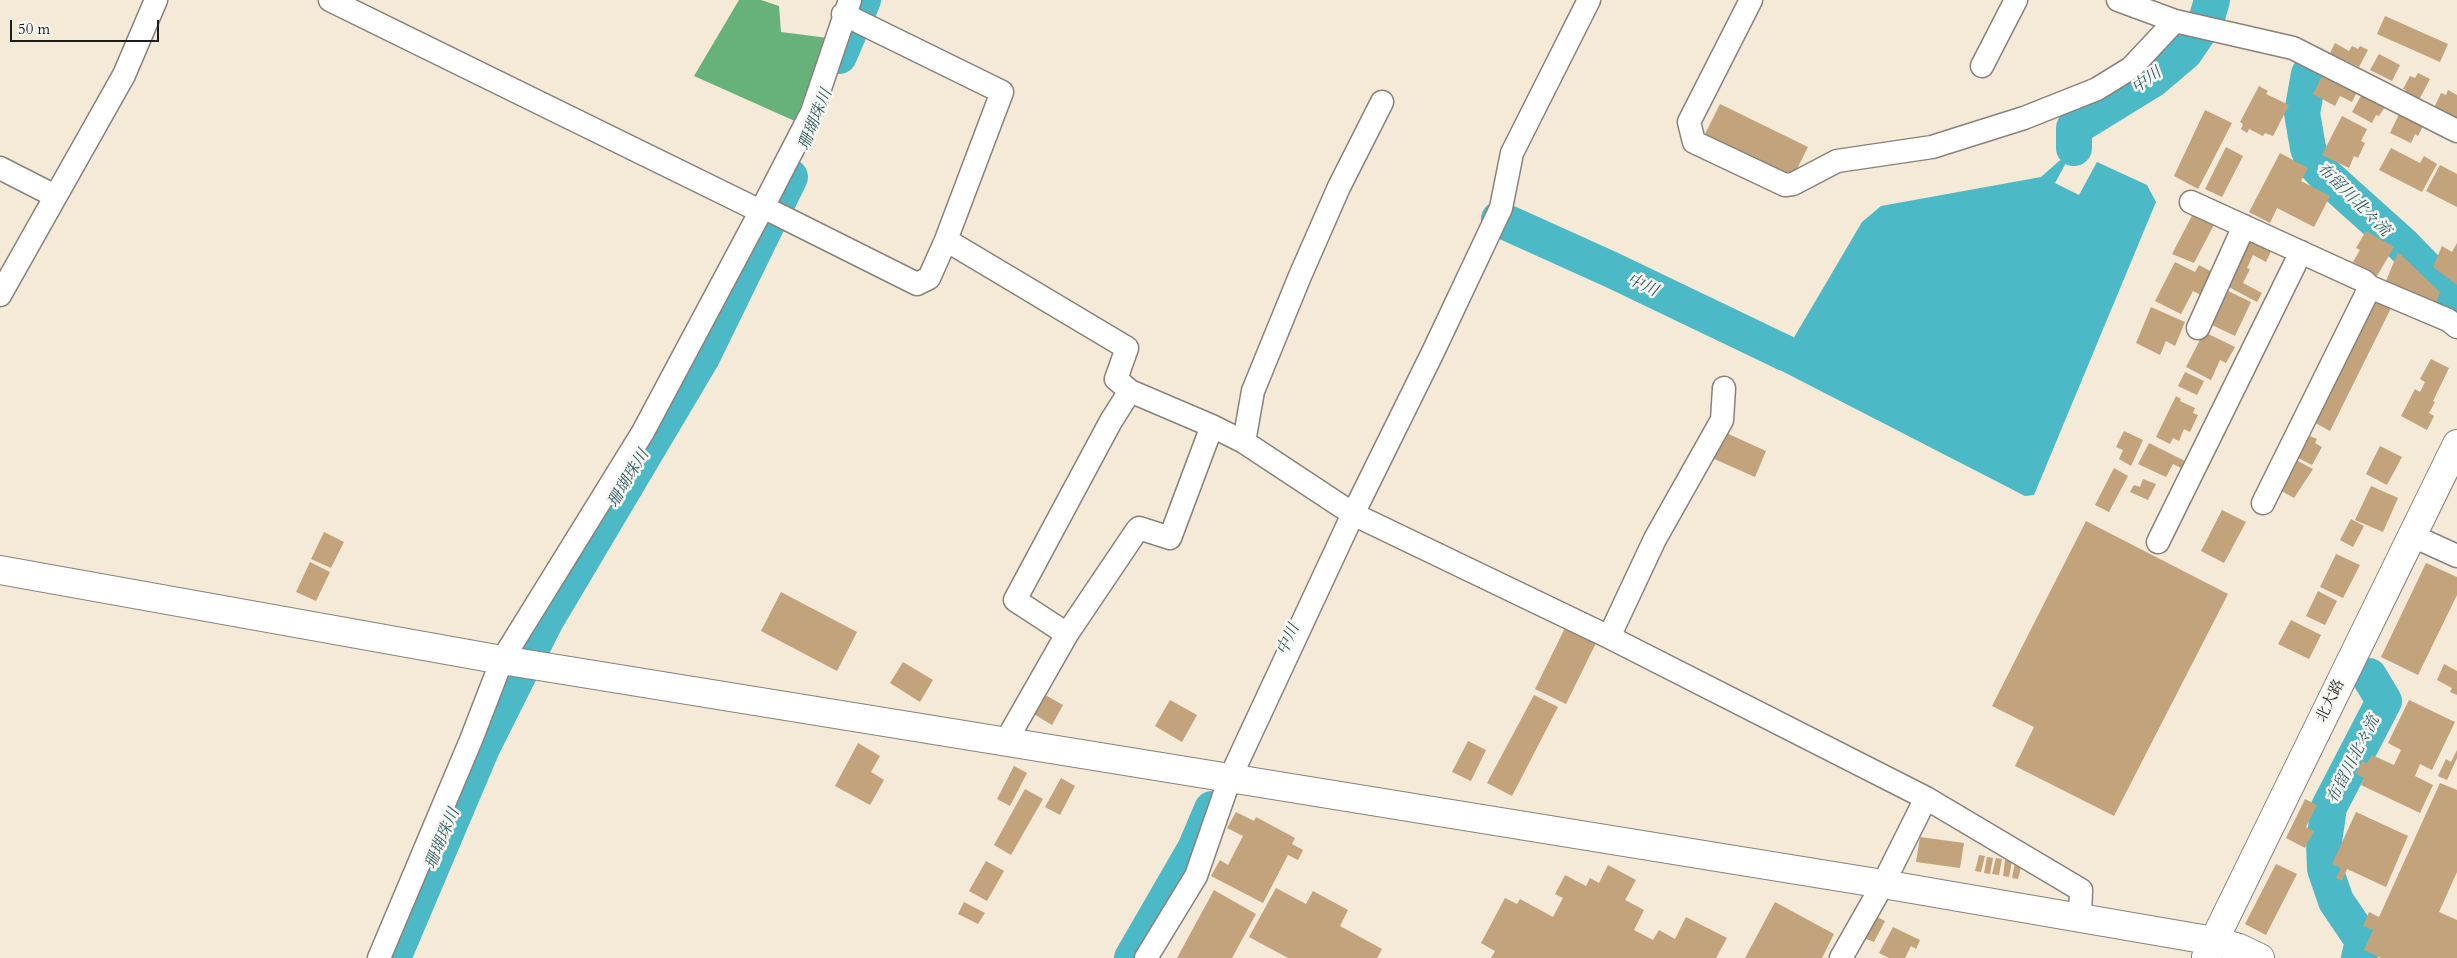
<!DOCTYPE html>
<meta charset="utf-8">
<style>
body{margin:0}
#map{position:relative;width:2457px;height:958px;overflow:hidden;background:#f5e9d8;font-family:Cardo,serif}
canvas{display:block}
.scale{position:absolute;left:10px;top:20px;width:149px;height:22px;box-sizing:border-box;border:2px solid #1c1c1c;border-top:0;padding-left:6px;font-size:15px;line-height:18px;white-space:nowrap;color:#1c1c1c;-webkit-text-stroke:4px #f6f6f2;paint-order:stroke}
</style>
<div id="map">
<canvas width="2457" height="958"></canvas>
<div class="scale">50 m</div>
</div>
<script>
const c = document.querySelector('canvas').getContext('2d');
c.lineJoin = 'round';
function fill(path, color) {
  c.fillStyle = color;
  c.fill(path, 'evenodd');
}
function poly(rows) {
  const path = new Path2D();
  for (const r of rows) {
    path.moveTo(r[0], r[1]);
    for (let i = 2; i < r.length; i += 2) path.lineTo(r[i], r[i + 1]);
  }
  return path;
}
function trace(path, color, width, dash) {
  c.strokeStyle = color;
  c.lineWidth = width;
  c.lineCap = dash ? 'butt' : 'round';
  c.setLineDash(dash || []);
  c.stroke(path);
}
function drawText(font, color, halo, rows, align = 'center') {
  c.font = font + ' Cardo,"Noto Serif JP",serif';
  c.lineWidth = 5;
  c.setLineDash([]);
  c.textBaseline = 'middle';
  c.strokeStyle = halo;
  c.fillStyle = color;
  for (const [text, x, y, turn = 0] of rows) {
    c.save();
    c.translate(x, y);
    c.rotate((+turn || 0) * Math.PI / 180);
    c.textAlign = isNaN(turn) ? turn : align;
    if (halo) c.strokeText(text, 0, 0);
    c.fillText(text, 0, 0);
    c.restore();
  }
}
fill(poly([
 [739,0,761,0,779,6,781,32,828,38,797,122,694,76]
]), '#67b27a');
fill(poly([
 [2074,148,2055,183,2079,195,2097,162,2147,185,2156,202,2034,495,2025,496,1776,368,1862,222,1881,206,2041,177]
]), '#4cb9c6');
trace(poly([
 [839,56,863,0],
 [2309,74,2302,113,2308,148,2314,163,2326,176,2404,246,2457,301],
 [2074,148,2074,128,2152,80,2185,52,2206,21,2212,0],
 [1499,219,1612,270,1785,353],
 [393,958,482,748,546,620,702,357,790,177],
 [1132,958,1195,849,1212,809],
 [2359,958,2363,941,2336,901,2325,869,2324,842,2329,807,2384,701,2369,676]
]), '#4cb9c6', 36);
fill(poly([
 [2385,16,2448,44,2440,62,2377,34],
 [2335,43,2349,51,2352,46,2358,49,2360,46,2368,50,2359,67,2330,53],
 [2379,54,2400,65,2392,81,2370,70],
 [2324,72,2358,90,2352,102,2340,96,2335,106,2313,94],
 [2418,73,2430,79,2419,100,2405,92,2406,90,2403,89,2410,76,2415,78],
 [2259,86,2268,91,2266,94,2289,105,2273,136,2265,133,2263,136,2249,129,2247,133,2241,129,2243,124,2240,122],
 [2448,90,2457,95,2457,119,2434,108,2441,93,2446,95],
 [2362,94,2385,107,2379,116,2376,115,2372,123,2352,112],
 [1720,104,1808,147,1791,181,1703,138],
 [2205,110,2232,123,2198,189,2174,176],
 [2401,110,2425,122,2418,136,2415,134,2411,143,2390,133],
 [2342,116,2367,129,2361,141,2365,143,2358,158,2354,156,2349,168,2322,155],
 [2226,147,2243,156,2222,197,2205,189],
 [2391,148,2420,163,2424,156,2437,164,2422,192,2379,170],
 [2280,153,2308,168,2301,181,2330,196,2314,227,2277,208,2270,223,2249,212],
 [2440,165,2457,174,2457,207,2426,191],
 [2195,210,2216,221,2194,263,2172,254],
 [2366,231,2394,247,2377,276,2353,262,2360,250,2356,248],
 [2248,239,2271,251,2266,262,2253,255,2247,268,2250,269,2243,283,2262,293,2257,302,2225,285],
 [2457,243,2457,285,2433,267,2442,246,2452,252],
 [2398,252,2440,292,2436,303,2386,281],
 [2175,262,2195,272,2199,265,2212,272,2201,295,2193,291,2181,314,2155,301],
 [2224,289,2251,302,2235,336,2208,323],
 [2370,295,2392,306,2330,431,2308,419],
 [2151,307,2185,322,2175,346,2166,341,2160,355,2136,343],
 [2204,332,2235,347,2226,363,2220,360,2211,380,2186,367],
 [2431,359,2449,368,2433,401,2435,402,2429,413,2434,416,2427,430,2401,416,2415,389,2420,392,2425,382,2420,379],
 [2185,372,2204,381,2197,395,2178,386],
 [2176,396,2181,399,2180,401,2195,408,2193,413,2198,415,2190,432,2184,429,2179,441,2173,438,2170,444,2156,437],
 [2124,431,2143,440,2131,466,2119,459,2123,450,2116,447],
 [1724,432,1766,451,1755,477,1712,458],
 [2305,434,2317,439,2315,443,2322,447,2312,465,2294,456],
 [2149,443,2185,461,2181,468,2173,464,2166,477,2138,464],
 [2380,446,2402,457,2387,485,2366,474],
 [2292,458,2313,469,2294,498,2278,489],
 [2114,468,2128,476,2109,512,2095,505],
 [2143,479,2156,484,2148,500,2130,492,2134,485,2140,487],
 [2371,486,2398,498,2383,532,2355,520],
 [2222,510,2246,522,2224,563,2201,551],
 [2351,519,2364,526,2353,547,2340,540],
 [2086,521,2228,594,2114,816,2015,766,2034,727,1992,706],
 [324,532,344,542,331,568,311,559],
 [2336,554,2360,565,2343,598,2320,587],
 [310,562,330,572,316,601,296,592],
 [2426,563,2457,577,2457,595,2418,675,2381,657],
 [2318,591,2337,601,2325,625,2306,616],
 [781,592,857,632,837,671,761,631],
 [2291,620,2321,635,2309,659,2278,644],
 [1565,628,1596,643,1566,704,1535,689],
 [903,662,933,680,920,702,890,683],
 [2444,664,2457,671,2457,695,2450,692,2452,688,2437,680],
 [1040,692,1063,705,1052,725,1029,711],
 [1534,695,1558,707,1512,796,1487,783],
 [1170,700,1197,715,1182,742,1155,726],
 [2409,700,2455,722,2432,770,2420,764,2415,776,2433,785,2420,813,2361,785,2364,778,2356,774,2362,761,2367,763,2372,755,2394,765,2401,750,2388,743],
 [1468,741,1486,750,1471,781,1452,772],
 [858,743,880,756,871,772,884,780,870,805,835,786],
 [2457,750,2457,758,2447,780,2438,776,2446,759,2451,762],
 [1014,766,1027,773,1010,806,997,799],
 [1061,778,1075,786,1060,815,1045,807],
 [2440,783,2457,790,2457,872,2439,912,2457,920,2457,958,2381,958,2364,950,2373,930,2363,926,2369,912,2379,917],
 [1025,789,1043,799,1011,855,994,845],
 [2305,799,2317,805,2306,827,2314,831,2305,848,2286,838],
 [1236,812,1254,821,1256,817,1295,838,1292,844,1303,850,1298,860,1288,855,1263,903,1211,876,1220,860,1228,865,1243,836,1227,828],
 [2356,812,2408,836,2386,887,2347,869,2342,881,2336,878,2341,868,2332,864],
 [1920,837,1964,843,1960,868,1916,862],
 [1979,855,1985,856,1981,872,1975,871],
 [1987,857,1993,858,1990,874,1984,873],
 [1996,858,2002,859,1999,875,1992,874],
 [2005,860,2012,861,2009,877,2003,876],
 [986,861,1004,871,987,901,969,891],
 [2015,862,2022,863,2018,879,2012,878],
 [2276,864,2297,874,2266,935,2245,924],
 [1608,865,1636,880,1625,900,1644,910,1634,930,1653,940,1659,930,1675,939,1686,917,1727,938,1716,958,1491,958,1495,951,1481,943,1505,898,1517,904,1520,899,1553,917,1563,898,1555,894,1565,875,1586,886,1590,878,1599,883],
 [1276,888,1306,904,1313,891,1348,910,1340,926,1382,949,1377,958,1288,958,1249,937],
 [1214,890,1256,914,1232,958,1177,958],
 [964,902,985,913,978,924,958,914],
 [1775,902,1834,934,1822,958,1745,958],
 [1875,916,1885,921,1874,942,1864,938],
 [1893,927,1920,940,1916,949,1911,946,1905,958,1889,958,1879,953]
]), '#c2a37b');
const minor = poly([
 [330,0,760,211],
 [1751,0,1689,122,1694,142,1785,185,1793,184,1837,161,1932,147,2024,118,2097,89,2131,68,2175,21],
 [2118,0,2175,21,2293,48,2457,131],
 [1982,66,2016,0],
 [0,168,55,196],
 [2191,202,2364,281,2370,287,2448,320,2457,327],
 [763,207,917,284,929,278,946,240,1002,92,843,14],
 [946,240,1127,348,1116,379,1130,391,1212,426,1244,442,1353,514,1609,637,1926,798,1883,884,1841,958],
 [0,295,124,75,156,0],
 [2198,328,2244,226],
 [1244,442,1253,391,1300,276,1339,187,1382,102],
 [2263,503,2370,287],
 [2413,536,2457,556],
 [2158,542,2301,252],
 [1067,634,1015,600,1111,421,1130,391],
 [1609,637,1655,539,1722,420,1724,388],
 [1006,741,1067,634,1137,530,1139,528,1170,538,1212,426],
 [1926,798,2081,890,2080,918],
 [379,958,471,740,502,660,643,432,763,207,812,112,850,0],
 [1146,958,1196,876,1230,778,1353,514,1433,352,1501,208,1512,153,1589,0]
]);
const tertiary = poly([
 [0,570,502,660,1883,884,2214,941,2239,948,2260,958],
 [2206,957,2457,444]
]);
trace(minor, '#88827a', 25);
trace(tertiary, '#88827a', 30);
trace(minor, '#fff', 22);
trace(tertiary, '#fff', 28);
drawText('15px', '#1c1c1c', '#f6f6f2', [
 ["北大路",2331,701,-64]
]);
drawText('italic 16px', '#2f5b60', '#f6f6f2', [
 ["中川",2147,81,-35],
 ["珊瑚珠川",816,120,-68],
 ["布留川北々流",2353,200,45],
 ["中川",1642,286,25],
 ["珊瑚珠川",629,479,-59],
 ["中川",1289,640,-65],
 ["布留川北々流",2354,760,-63],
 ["珊瑚珠川",443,839,-67]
]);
</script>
